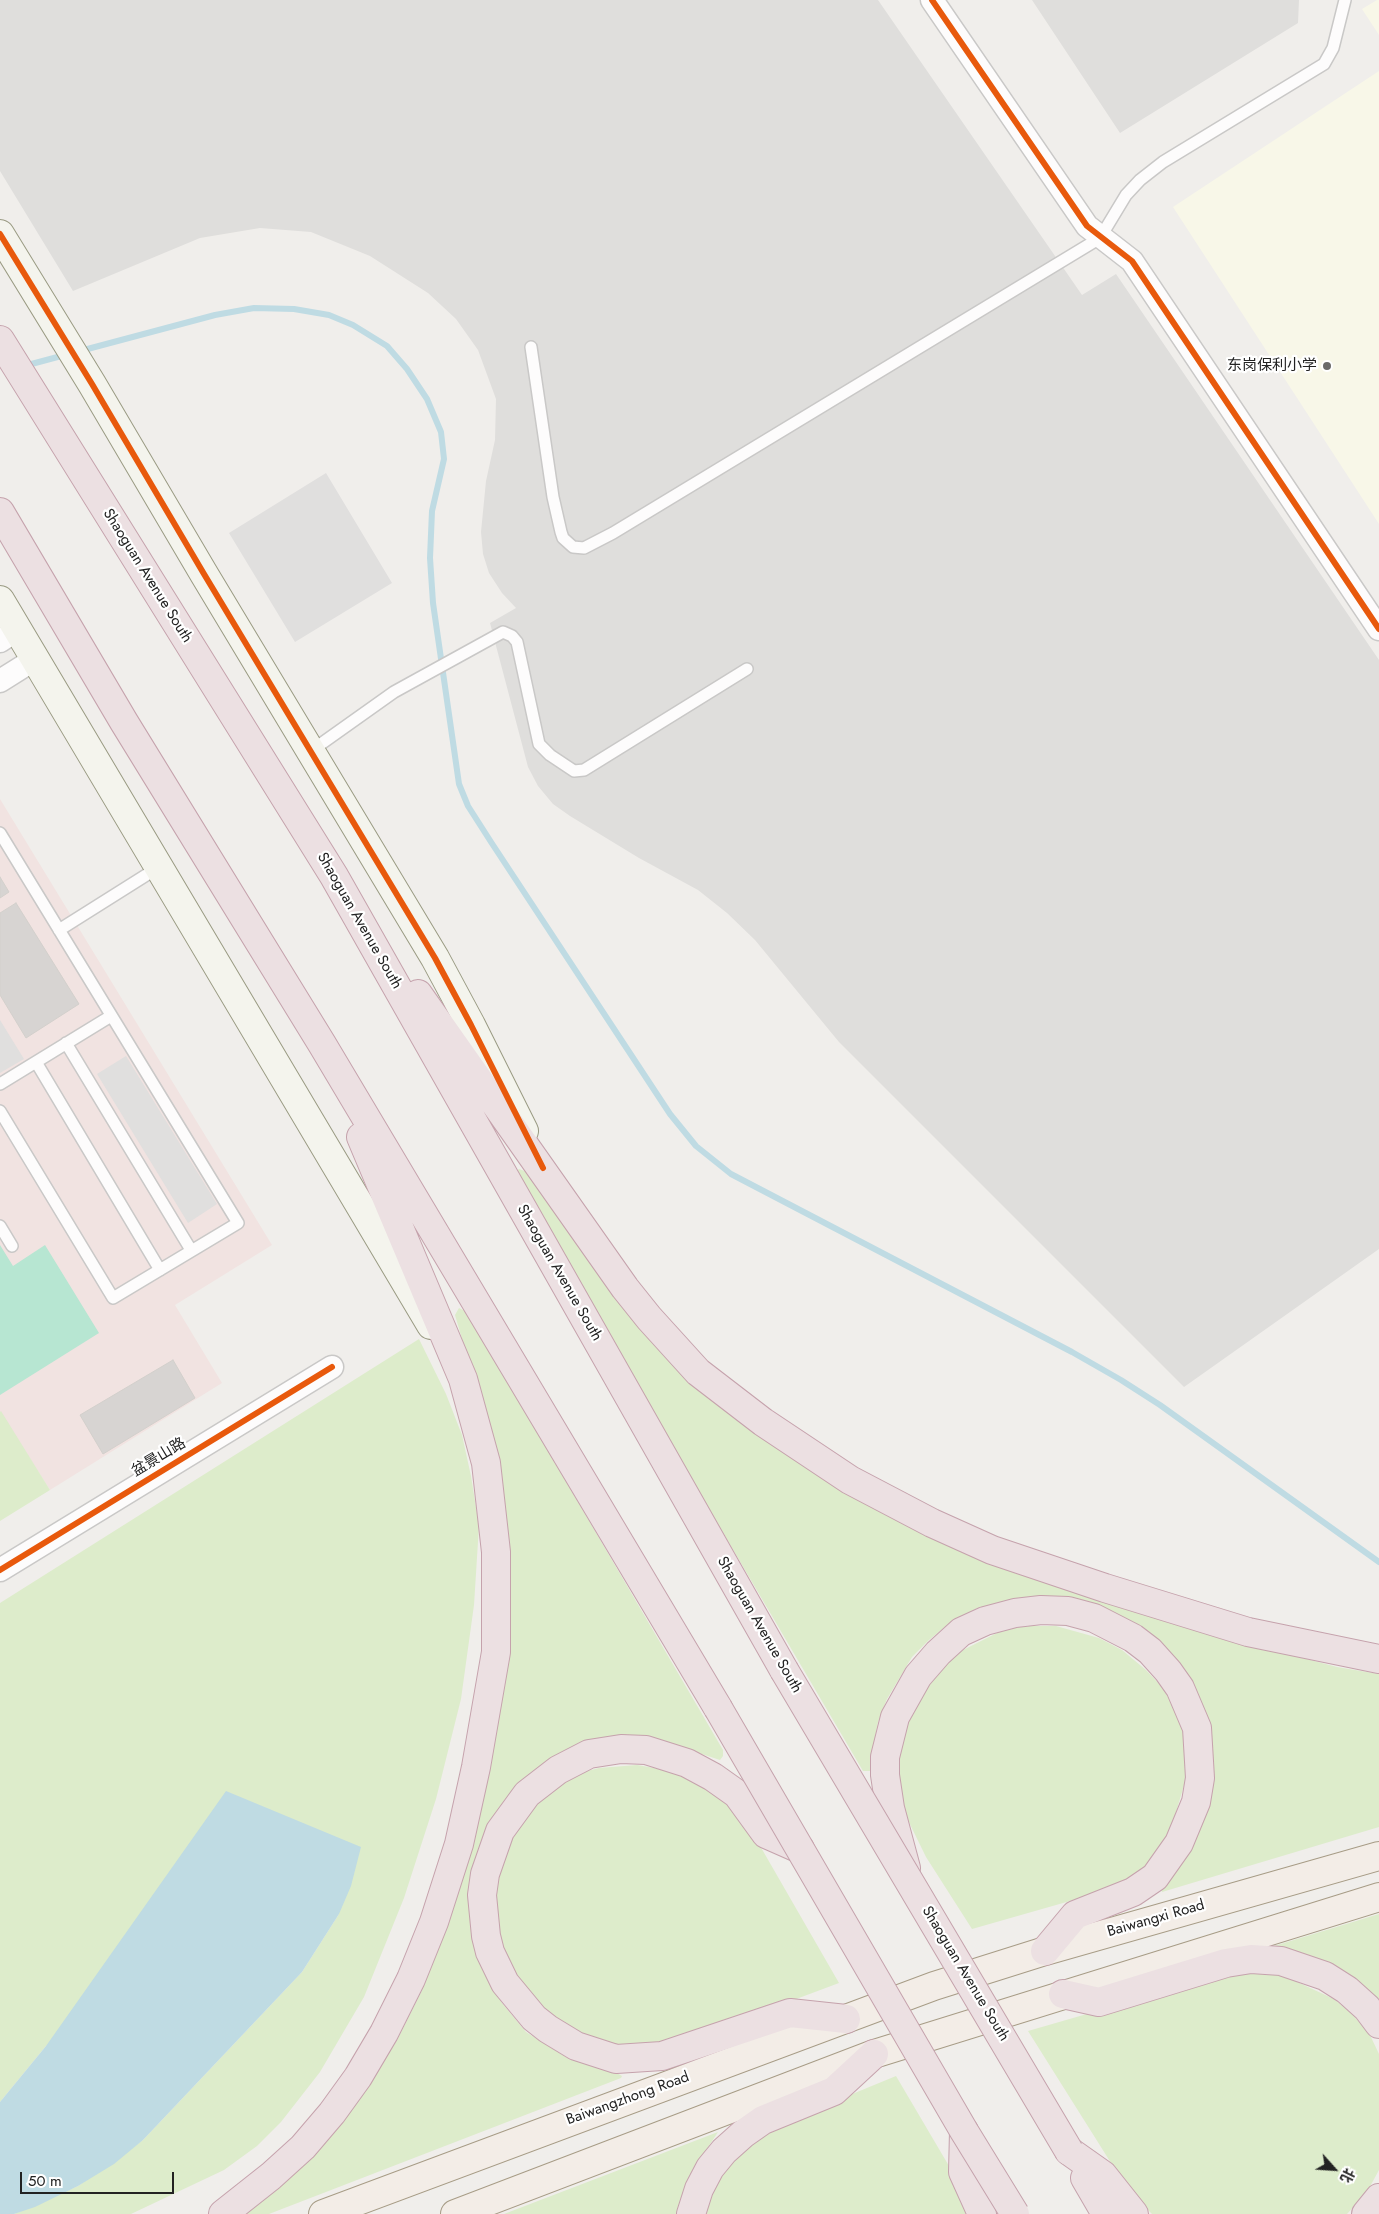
<!DOCTYPE html>
<meta charset="utf-8">
<style>
body{margin:0}
#map{position:relative;width:1379px;height:2214px;overflow:hidden;background:#f0eeeb;font-family:Jost,"Noto Sans SC",sans-serif}
canvas{display:block}
.north{position:absolute;left:1309px;top:2144px;width:50px;height:50px;-webkit-text-stroke:4px #fff;paint-order:stroke;rotate:116deg;font-size:14px;font-weight:700;line-height:20px;text-align:center;color:#222}
.north::after{content:'';display:block;margin:auto;width:18px;height:22px;background:#222;clip-path:polygon(50% 0,100% 100%,50% 72%,0 100%)}
.scale{position:absolute;left:20px;top:2172px;width:154px;height:22px;box-sizing:border-box;border:2px solid #222;border-top:0;padding-left:6px;font-size:15px;line-height:18px;white-space:nowrap;color:#222;-webkit-text-stroke:4px #fff;paint-order:stroke}
</style>
<div id="map">
<canvas width="1379" height="2214"></canvas>
<div class="north">北</div>
<div class="scale">50 m</div>
</div>
<script>
const c = document.querySelector('canvas').getContext('2d');
c.lineJoin = 'round';
function fill(path, color) {
  c.fillStyle = color;
  c.fill(path, 'evenodd');
}
function poly(rows) {
  const path = new Path2D();
  for (const r of rows) {
    path.moveTo(r[0], r[1]);
    for (let i = 2; i < r.length; i += 2) path.lineTo(r[i], r[i + 1]);
  }
  return path;
}
function trace(path, color, width, dash) {
  c.strokeStyle = color;
  c.lineWidth = width;
  c.lineCap = dash ? 'butt' : 'round';
  c.setLineDash(dash || []);
  c.stroke(path);
}
function drawText(font, color, halo, rows, align = 'center') {
  c.font = font + ' Jost,"Noto Sans SC",sans-serif';
  c.lineWidth = 4.5;
  c.setLineDash([]);
  c.textBaseline = 'middle';
  c.strokeStyle = halo;
  c.fillStyle = color;
  for (const [text, x, y, turn = 0] of rows) {
    c.save();
    c.translate(x, y);
    c.rotate((+turn || 0) * Math.PI / 180);
    c.textAlign = isNaN(turn) ? turn : align;
    if (halo) c.strokeText(text, 0, 0);
    c.fillText(text, 0, 0);
    c.restore();
  }
}
fill(poly([
 [0,0,878,0,1082,295,1116,274,1379,660,1379,1249,1184,1387,839,1042,755,940,727,913,698,890,639,858,570,816,553,804,538,786,528,767,490,623,516,608,502,593,489,573,483,554,481,532,486,481,495,440,496,399,478,350,456,319,428,293,370,256,311,232,260,228,200,238,73,291,0,171],
 [1032,0,1299,0,1298,23,1120,133]
]), '#dfdedc');
fill(poly([
 [0,799,272,1245,175,1305,222,1383,50,1490,0,1412]
]), '#f1e3e1');
fill(poly([
 [1377,0,1379,0,1379,35,1362,9],
 [1379,71,1379,524,1173,207]
]), '#f8f7e8');
fill(poly([
 [519,1169,527,1172,632,1318,660,1351,690,1381,852,1495,892,1518,942,1541,1246,1643,1337,1667,1379,1674,1379,1827,1162,1892,1160,1886,1197,1835,1209,1803,1213,1772,1213,1754,1209,1729,1200,1700,1054,1598,1028,1598,977,1608,951,1622,929,1640,912,1657,887,1699,878,1722,871,1758,872,1771,863,1771,520,1187,515,1172],
 [459,1308,467,1312,723,1750,723,1756,720,1760,656,1739,636,1735,615,1736,505,1807,486,1973,502,2003,526,2032,569,2059,615,2072,622,2076,621,2078,269,2214,246,2214,278,2184,369,2085,397,2040,422,1990,445,1929,501,1698,476,1387,455,1315],
 [419,1339,446,1394,462,1435,471,1476,479,1526,474,1605,461,1699,436,1799,404,1898,364,1997,320,2072,281,2122,257,2146,224,2170,131,2214,14,2214,78,2186,143,2140,302,1972,339,1914,46,2046,0,2102,0,1603],
 [1,1411,50,1490,0,1521,0,1412],
 [1029,1626,1056,1626,1099,1638,1122,1650,1146,1670,1164,1689,1185,1733,1189,1753,1185,1782,1171,1829,1158,1853,1142,1872,1126,1885,972,1929,926,1857,902,1808,898,1773,899,1744,908,1717,920,1694,957,1653,1005,1629],
 [637,1765,672,1771,684,1776,721,1797,744,1818,839,1983,700,2035,625,2049,577,2037,527,1997,502,1952,494,1899,497,1875,504,1849,518,1825,538,1803,566,1781,583,1772,599,1768],
 [1379,1914,1379,2004,1304,1955,1274,1946],
 [1246,1968,1280,1974,1334,1999,1352,2014,1369,2033,1379,2054,1379,2170,1367,2192,1347,2214,1152,2214,1128,2190,1028,2031],
 [896,2076,959,2183,972,2214,703,2214,720,2174,749,2142,794,2118],
 [718,2132,701,2158,679,2214,504,2214]
]), '#ddeccb');
fill(poly([
 [0,1245,13,1266,45,1245,99,1333,0,1395]
]), '#b7e6d2');
fill(poly([
 [326,473,392,583,295,642,229,533],
 [0,1020,24,1059,0,1073],
 [126,1056,217,1204,188,1223,97,1074]
]), '#e0dfde');
fill(poly([
 [226,1791,361,1847,351,1886,339,1914,302,1972,143,2140,114,2164,78,2186,35,2207,14,2214,0,2214,0,2102,46,2046]
]), '#bfdbe3');
trace(poly([
 [80,351,215,315,254,308,294,309,329,315,353,325,387,346,407,369,427,399,441,432,444,459,432,511,430,558,433,603,459,784,468,806,491,842,670,1114,696,1146,731,1174,1072,1352,1121,1380,1160,1405,1379,1562],
 [24,366,65,355]
]), '#bfdbe3', 6);
const building = poly([
 [0,877,9,892,0,898,0,877],
 [16,903,79,1004,26,1038,0,995,0,913,16,903],
 [173,1360,195,1398,103,1454,80,1415,173,1360]
]);
fill(building, '#d7d4d2');
trace(building, '#d3d0cc', 1);
const lane = poly([
 [531,347,553,497,561,532,563,538,573,547,584,548,613,533,1100,238,1126,195,1140,180,1163,162,1324,64,1333,48,1345,0],
 [311,751,394,692,503,632,512,636,517,642,539,744,550,755,574,771,584,770,747,669],
 [0,833,238,1223,113,1298,0,1111],
 [59,930,159,867],
 [66,1043,191,1250],
 [36,1062,160,1270],
 [0,1084,111,1016],
 [0,1226,12,1246]
]);
const street = poly([
 [932,0,1087,226,1132,261,1379,629],
 [0,641,18,629],
 [0,681,35,659],
 [0,1570,332,1367]
]);
const secondary = poly([
 [0,234,92,384,204,574,435,958,471,1025,524,1131],
 [0,600,431,1325]
]);
const primary = poly([
 [323,2214,934,1986,1045,1951,1379,1856],
 [455,2214,874,2054,1379,1897]
]);
const highway = poly([
 [0,340,334,876,784,1670],
 [0,512,124,722,322,1044,718,1708],
 [418,994,625,1288,649,1318,698,1372,763,1422,850,1480,932,1523,992,1550,1105,1588,1248,1632,1379,1659],
 [800,1849,766,1834,737,1794,713,1777,687,1763,646,1750,621,1749,589,1754,558,1770,527,1794,500,1831,485,1874,482,1895,486,1936,490,1952,505,1983,534,2018,548,2029,576,2046,616,2059,662,2056,790,2013,846,2019],
 [906,1868,890,1808,885,1775,885,1757,895,1717,918,1676,938,1653,961,1632,985,1621,1015,1613,1041,1610,1068,1611,1094,1618,1133,1638,1150,1651,1168,1671,1180,1688,1197,1728,1200,1778,1196,1802,1179,1843,1155,1877,1133,1892,1075,1915,1045,1951],
 [1063,1994,1099,2002,1226,1963,1251,1959,1281,1961,1325,1976,1347,1990,1367,2008,1379,2024],
 [964,2131,963,2172,982,2214],
 [1069,2151,1103,2175,1134,2214],
 [1085,2178,1106,2214],
 [223,2214,271,2176,303,2147,332,2113,358,2077,384,2033,411,1979,434,1922,459,1844,476,1767,496,1652,496,1552,486,1463,463,1379,361,1137],
 [691,2214,699,2189,710,2168,724,2151,743,2134,763,2120,834,2091,874,2054],
 [1366,2214,1379,2198]
]);
trace(lane, '#c9c8c7', 14);
trace(street, '#c9c8c7', 25);
trace(secondary, '#999a82', 30);
trace(primary, '#a79c86', 30);
trace(highway, '#c5a2ac', 30);
trace(lane, '#fdfcfc', 11);
trace(street, '#fdfcfc', 22);
trace(secondary, '#f4f4ed', 28);
trace(primary, '#f3ede7', 28);
trace(highway, '#ece0e2', 28);
const highwayBridge = poly([
 [784,1670,1069,2151],
 [718,1708,964,2131,1015,2214]
]);
trace(highwayBridge, '#c5a2ac', 30, []);
trace(highwayBridge, '#ece0e2', 28);
trace(poly([
 [932,0,1087,226,1132,261,1379,629],
 [0,234,92,384,204,574,435,958,471,1025,543,1168],
 [0,1570,332,1367]
]), '#e8590c', 6);
for (const [x, y, r, color] of [
 [1327,366,5,"#6a6968"]
]) {
  const dot = new Path2D();
  dot.arc(x, y, r, 0, 2 * Math.PI);
  c.fillStyle = color;
  c.fill(dot);
  trace(dot, '#fff', 2);
}
drawText('15px', '#222', '#fff', [
 ["东岗保利小学",1317,366]
], 'right');
drawText('15px', '#222', '#fff', [
 ["Shaoguan Avenue South",147,576,58],
 ["Shaoguan Avenue South",359,921,60],
 ["Shaoguan Avenue South",559,1273,60],
 ["盆景山路",159,1458,-31],
 ["Shaoguan Avenue South",759,1625,60],
 ["Baiwangxi Road",1156,1919,-16],
 ["Shaoguan Avenue South",965,1974,59],
 ["Baiwangzhong Road",628,2099,-20]
]);
</script>
